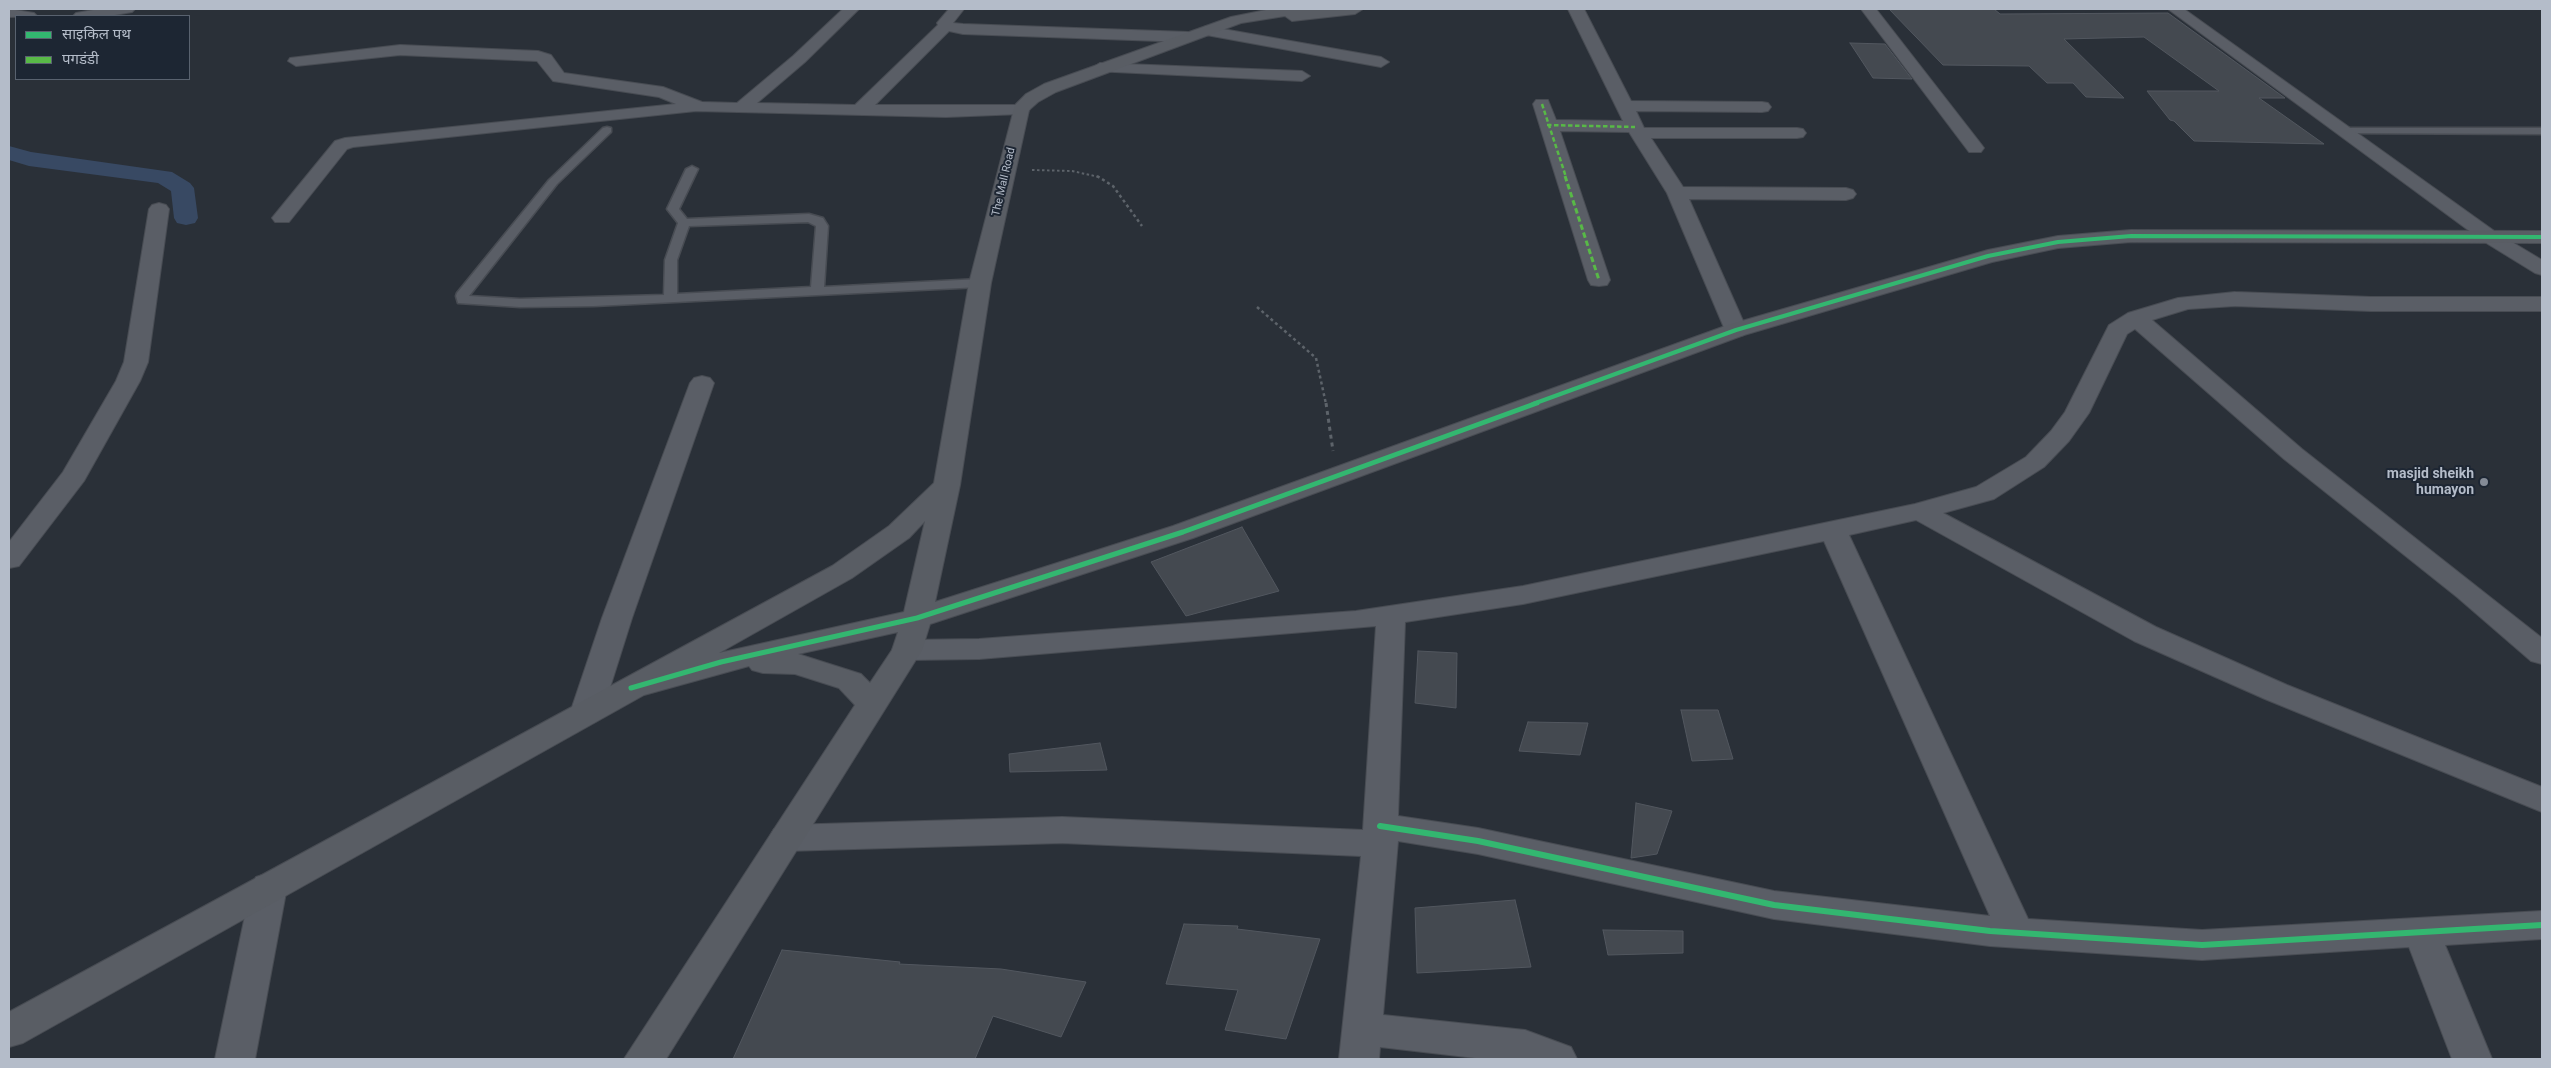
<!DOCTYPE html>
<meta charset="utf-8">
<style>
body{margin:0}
#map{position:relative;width:2551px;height:1068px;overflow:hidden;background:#2a3038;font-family:Roboto,"Noto Sans Devanagari",sans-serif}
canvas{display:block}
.frame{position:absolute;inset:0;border:10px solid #b4bcc9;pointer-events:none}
.legend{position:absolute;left:15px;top:15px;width:175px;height:65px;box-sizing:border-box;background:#1d2633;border:1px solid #59626f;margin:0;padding:6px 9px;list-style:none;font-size:15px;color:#b4bcc9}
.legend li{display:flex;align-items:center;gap:10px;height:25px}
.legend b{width:25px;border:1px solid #59626f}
</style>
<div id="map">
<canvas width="2551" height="1068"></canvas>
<div class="frame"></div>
<ul class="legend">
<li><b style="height:6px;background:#33b770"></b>साइकिल पथ</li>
<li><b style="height:6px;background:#58b947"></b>पगडंडी</li>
</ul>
</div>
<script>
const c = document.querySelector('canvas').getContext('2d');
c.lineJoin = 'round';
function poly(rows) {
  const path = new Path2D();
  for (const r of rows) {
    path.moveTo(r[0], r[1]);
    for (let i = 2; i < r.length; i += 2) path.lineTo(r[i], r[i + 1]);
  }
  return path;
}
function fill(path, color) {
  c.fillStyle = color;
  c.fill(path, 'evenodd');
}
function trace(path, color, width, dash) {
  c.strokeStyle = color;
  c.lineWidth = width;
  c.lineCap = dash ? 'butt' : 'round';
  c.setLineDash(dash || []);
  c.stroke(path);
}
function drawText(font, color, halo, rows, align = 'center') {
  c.font = font + ' Roboto,sans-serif';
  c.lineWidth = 4;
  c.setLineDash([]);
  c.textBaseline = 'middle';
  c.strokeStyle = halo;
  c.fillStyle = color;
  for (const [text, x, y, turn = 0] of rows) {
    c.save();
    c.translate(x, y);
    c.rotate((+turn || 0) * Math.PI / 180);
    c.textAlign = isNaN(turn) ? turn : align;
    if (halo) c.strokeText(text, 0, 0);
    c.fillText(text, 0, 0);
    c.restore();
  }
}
fill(poly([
 [9,146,31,152,172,172,190,183,194,188,198,218,195,223,186,225,177,223,174,218,171,191,158,183,29,166,9,160,9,146]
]), '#384963');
const building = poly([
 [1889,9,1994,9,2000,14,2168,13,2285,98,2259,98,2324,144,2194,141,2174,121,2170,120,2147,91,2219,91,2144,37,2064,39,2124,98,2086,97,2073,83,2047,83,2029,66,1943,65,1889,9],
 [1850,43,1885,44,1912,79,1873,78,1850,43],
 [1242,527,1279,591,1186,616,1151,562,1242,527],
 [1418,651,1457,653,1456,708,1415,703,1418,651],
 [1681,710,1718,710,1733,759,1692,761,1681,710],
 [1528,722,1588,723,1580,755,1519,751,1528,722],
 [1100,743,1107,770,1010,772,1009,754,1100,743],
 [1636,803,1672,811,1657,854,1631,858,1636,803],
 [1515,900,1531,967,1417,973,1415,908,1515,900],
 [1184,924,1238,926,1237,929,1320,939,1286,1039,1225,1030,1238,990,1166,984,1184,924],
 [1603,930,1683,931,1683,953,1608,955,1603,930],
 [782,950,900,962,899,964,1001,969,1086,982,1061,1037,993,1016,975,1059,733,1059,782,950]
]);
fill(building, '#444950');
trace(building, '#52575f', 1);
const lane = poly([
 [607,127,611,128,611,132,557,184,469,296,520,299,664,295,665,260,678,223,667,209,686,169,692,166,698,169,679,209,687,219,809,214,823,218,828,226,824,287,980,279,986,283,980,287,594,306,520,307,458,303,456,296,457,293,549,180,603,128,607,127],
 [808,222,816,226,811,287,677,294,677,260,689,226,808,222],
 [2344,128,2542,128,2542,134,2340,133,2340,129,2344,128]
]);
const street = poly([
 [9,9,34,13,37,16,9,17,9,9],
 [99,9,135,9,132,12,109,16,73,16,76,13,99,9],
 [843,9,859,9,805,62,757,103,855,105,938,25,937,23,949,9,964,9,953,23,963,24,1188,32,1196,37,1188,42,963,34,949,31,875,105,1027,105,1030,109,1027,113,1021,114,946,117,696,111,353,147,347,149,289,222,275,222,272,218,335,141,345,138,676,104,659,97,553,81,537,61,400,55,296,66,288,61,290,58,400,45,538,51,551,55,564,73,663,87,702,102,737,103,793,56,843,9],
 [1568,9,1584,9,1631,101,1762,102,1768,103,1771,107,1768,111,1762,112,1636,111,1644,128,1797,128,1803,129,1806,133,1803,137,1797,138,1651,138,1683,187,1846,188,1853,190,1856,194,1853,198,1846,200,1689,199,1747,330,1744,335,1736,337,1728,335,1725,330,1667,193,1629,132,1560,131,1610,280,1607,285,1599,286,1591,285,1588,280,1533,104,1536,100,1548,100,1556,120,1623,121,1568,9],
 [1861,9,1876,9,1981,144,1984,148,1981,152,1969,152,1861,9],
 [2168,9,2184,9,2497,233,2542,260,2542,275,2535,273,2483,241,2168,9],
 [1206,26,1381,57,1389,62,1381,67,1201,34,1198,31,1206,26],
 [1100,63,1302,71,1310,76,1302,81,1094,71,1092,68,1100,63],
 [159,203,166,205,169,209,148,362,140,381,84,481,19,566,9,568,9,542,63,472,116,381,124,362,149,209,152,205,159,203],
 [2235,292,2371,297,2542,297,2542,311,2371,311,2235,306,2188,309,2152,320,2302,449,2542,638,2542,664,2531,661,2457,597,2284,459,2135,329,2127,334,2089,413,2069,441,2044,467,1994,499,1943,513,2156,627,2287,685,2542,787,2542,812,2265,699,2134,641,1916,520,1849,535,2028,919,2202,930,2542,911,2542,939,2445,945,2492,1059,2452,1059,2409,947,2202,960,1990,946,1774,919,1478,854,1398,841,1383,1015,1525,1030,1571,1047,1577,1059,1484,1059,1380,1047,1379,1059,1339,1059,1361,856,1062,843,786,851,774,847,769,838,774,829,786,825,1062,817,1363,830,1376,626,979,659,907,660,896,657,892,650,896,643,907,640,979,639,1356,611,1523,586,1915,504,1976,487,2026,457,2051,431,2065,412,2109,325,2128,313,2178,298,2235,292],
 [1824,541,1990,916,1774,891,1478,828,1398,816,1405,622,1523,604,1824,541],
 [702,376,710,378,714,383,632,618,602,713,597,721,586,724,575,721,570,713,602,618,690,383,694,378,702,376],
 [269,873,282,877,287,887,255,1059,215,1059,251,887,256,877,269,873]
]);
const secondary = poly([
 [1271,9,1363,9,1355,14,1292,21,1285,16,1241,23,1056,92,1038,102,1029,110,991,283,960,485,935,602,1173,526,1728,325,1988,250,2058,236,2131,230,2542,231,2542,243,2131,242,2058,248,1992,262,1744,335,1193,538,930,624,922,650,666,1059,624,1059,855,705,839,688,795,674,763,673,752,670,749,666,644,695,23,1043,9,1047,9,1012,832,566,889,526,934,483,969,283,1015,105,1026,94,1044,84,1231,17,1271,9],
 [925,521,904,612,719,653,852,578,909,538,925,521],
 [898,632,892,650,870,683,861,674,798,654,898,632]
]);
trace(lane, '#484c53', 3);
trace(street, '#484c53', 2);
trace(secondary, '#484c53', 2);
trace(poly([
 [1032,170,1072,171,1099,177]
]), '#5d636a', 2, [2.5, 2.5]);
trace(poly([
 [1097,176,1113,186,1142,226],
 [1257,307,1316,358,1326,404]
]), '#5d636a', 2.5, [3, 3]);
trace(poly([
 [1326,403,1333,451]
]), '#5d636a', 3, [4, 4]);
fill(lane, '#5a5e66');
fill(street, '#5a5e66');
fill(secondary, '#595d64');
trace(poly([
 [1542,104,1566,177],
 [1547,125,1635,127]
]), '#58b947', 2.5, [4.5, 2.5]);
trace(poly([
 [1565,176,1599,280]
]), '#58b947', 3, [5.5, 3]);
trace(poly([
 [1533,404,1736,330,1988,256,2058,242,2131,236,2542,237]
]), '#33b770', 4);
trace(poly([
 [631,688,721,662,917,618,1183,532,1537,403]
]), '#33b770', 5);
trace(poly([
 [1380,826,1478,841,1774,905,1990,931,2202,945,2542,925]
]), '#33b770', 6);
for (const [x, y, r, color] of [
 [2484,482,5,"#848b96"]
]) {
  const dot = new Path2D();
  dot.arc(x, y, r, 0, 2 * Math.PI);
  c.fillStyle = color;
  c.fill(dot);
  trace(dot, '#1d2633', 2);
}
drawText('11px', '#b4bcc9', '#1d2633', [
 ["The Mall Road",1004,182,-77]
]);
drawText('bold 14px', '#b4bcc9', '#1d2633', [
 ["masjid sheikh",2474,474],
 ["humayon",2474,490]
], 'right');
</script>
